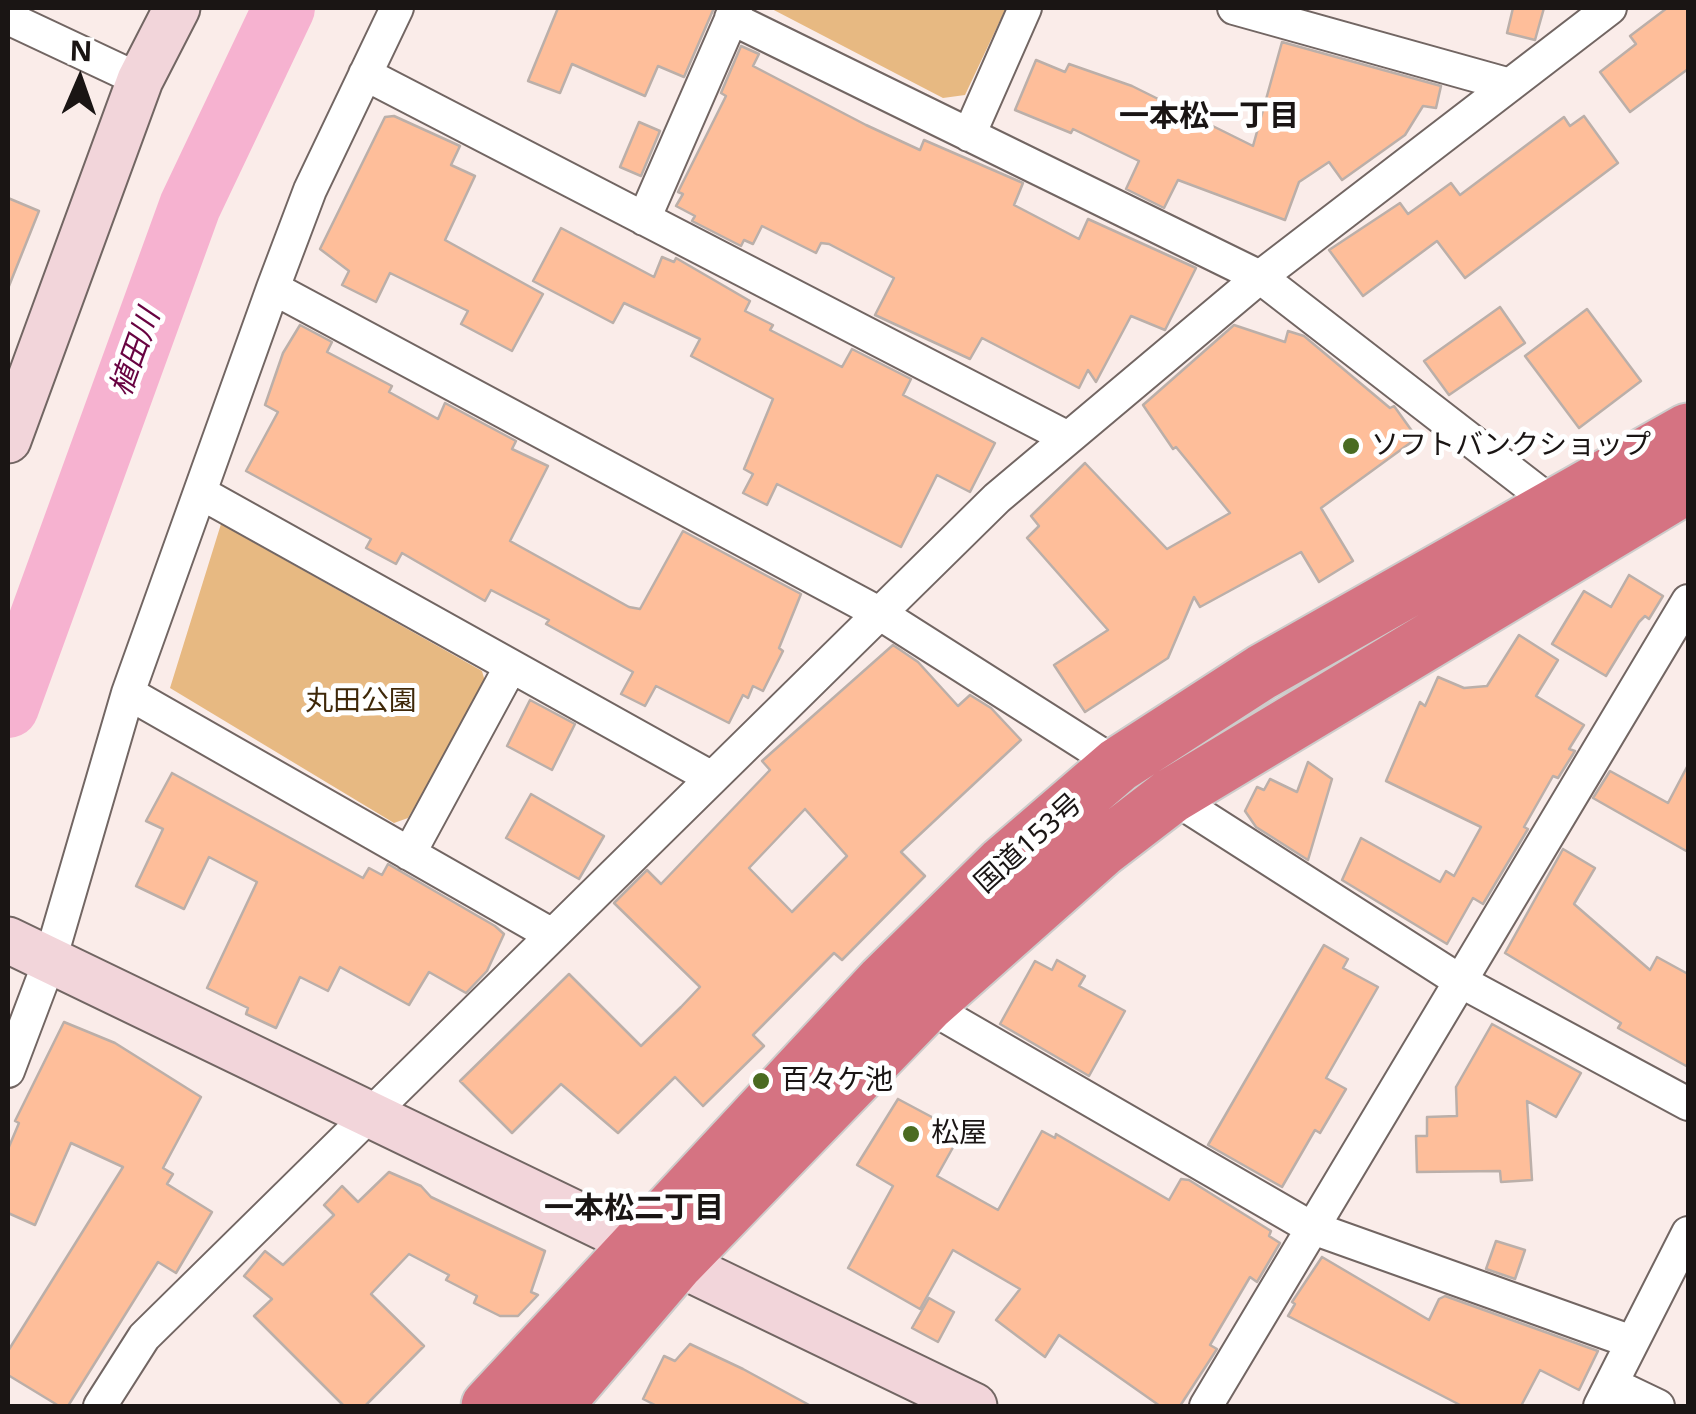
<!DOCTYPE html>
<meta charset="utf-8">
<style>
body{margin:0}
#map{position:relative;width:1696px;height:1414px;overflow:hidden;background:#faece9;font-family:"Noto Sans",sans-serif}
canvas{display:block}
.frame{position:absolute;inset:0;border:10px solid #1a1514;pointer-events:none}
.north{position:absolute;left:30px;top:30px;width:100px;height:100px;-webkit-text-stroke:8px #fff;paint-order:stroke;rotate:2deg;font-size:28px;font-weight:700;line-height:40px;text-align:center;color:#1a1514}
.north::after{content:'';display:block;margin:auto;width:35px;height:45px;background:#1a1514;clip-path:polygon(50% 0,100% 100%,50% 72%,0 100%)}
</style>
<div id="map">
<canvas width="1696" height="1414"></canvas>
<div class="frame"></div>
<div class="north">N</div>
</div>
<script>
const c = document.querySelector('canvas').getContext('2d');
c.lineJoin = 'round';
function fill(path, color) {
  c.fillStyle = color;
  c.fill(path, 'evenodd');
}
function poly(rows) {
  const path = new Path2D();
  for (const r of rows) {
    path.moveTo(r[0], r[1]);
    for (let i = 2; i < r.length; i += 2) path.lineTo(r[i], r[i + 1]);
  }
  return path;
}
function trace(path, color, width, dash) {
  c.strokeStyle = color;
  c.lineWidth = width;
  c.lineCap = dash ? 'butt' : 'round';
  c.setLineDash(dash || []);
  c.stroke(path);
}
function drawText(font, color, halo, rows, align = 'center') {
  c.font = font + ' "Noto Sans","Noto Sans JP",sans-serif';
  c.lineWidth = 10;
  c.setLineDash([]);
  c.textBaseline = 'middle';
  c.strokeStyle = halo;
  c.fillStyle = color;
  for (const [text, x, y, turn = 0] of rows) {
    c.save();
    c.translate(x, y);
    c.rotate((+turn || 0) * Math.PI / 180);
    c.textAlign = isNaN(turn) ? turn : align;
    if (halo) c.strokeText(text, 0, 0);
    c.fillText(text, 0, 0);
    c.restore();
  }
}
fill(poly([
 [770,8,1006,8,965,95,943,98],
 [221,524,482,671,486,685,408,818,394,823,170,688]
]), '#e7b982');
trace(poly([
 [8,707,190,206,284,8]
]), '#f6b2d0', 62);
const building = poly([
 [558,8,714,8,684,77,658,66,645,96,572,64,560,93,528,81,558,8],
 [1513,8,1544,8,1535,40,1507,33,1513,8],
 [1667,8,1688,8,1688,69,1630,112,1600,72,1636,44,1630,36,1667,8],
 [1282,42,1441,86,1436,108,1423,106,1405,135,1342,180,1329,162,1299,182,1285,220,1178,180,1164,208,1126,189,1139,161,1073,129,1071,133,1015,110,1036,60,1065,72,1069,64,1132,86,1253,146,1282,42],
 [741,46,759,54,753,66,866,125,920,150,924,140,1023,183,1014,205,1079,239,1088,219,1196,268,1165,330,1131,316,1096,382,1088,370,1079,388,982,338,970,359,875,315,894,278,829,244,821,243,816,253,762,226,753,244,744,240,741,246,692,221,695,216,676,206,683,194,678,192,726,96,721,93,741,46],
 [394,116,460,146,451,165,475,176,445,240,543,294,512,351,461,324,468,311,390,273,376,302,342,285,349,271,320,249,385,117,394,116],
 [1584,116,1618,163,1465,278,1437,241,1363,296,1329,250,1400,203,1408,214,1451,183,1460,195,1564,117,1570,126,1584,116],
 [639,122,660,131,641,176,620,167,639,122],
 [8,198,39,211,9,286,8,285,8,198],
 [561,228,654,277,662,257,674,262,676,258,750,301,745,311,773,325,770,330,842,367,852,349,911,379,903,395,995,443,970,492,937,475,901,547,777,484,767,505,743,493,753,474,744,469,773,399,691,356,700,339,624,303,613,323,533,281,561,228],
 [1500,307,1525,343,1449,395,1424,361,1500,307],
 [1587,309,1641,381,1579,428,1525,356,1587,309],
 [300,325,332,342,327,352,392,386,389,392,438,419,445,403,516,441,512,449,548,466,510,541,629,607,640,609,683,531,801,594,779,648,783,651,763,691,753,686,748,698,743,695,729,723,656,686,645,706,621,694,633,672,546,624,549,620,491,590,485,601,402,553,396,564,366,548,371,539,246,471,278,412,265,405,283,353,300,325],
 [1234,325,1285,342,1288,331,1304,336,1390,408,1394,406,1417,438,1321,508,1353,561,1319,582,1301,552,1200,607,1194,597,1168,658,1085,712,1054,665,1108,630,1027,538,1039,526,1031,516,1085,463,1167,549,1230,513,1176,447,1173,449,1143,405,1234,325],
 [1629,575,1663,596,1649,619,1645,616,1639,622,1606,676,1552,644,1584,591,1611,607,1629,575],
 [1519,635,1558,660,1536,696,1584,725,1569,749,1575,751,1558,778,1553,776,1524,827,1528,829,1483,904,1473,898,1447,944,1342,880,1361,838,1440,882,1446,871,1454,876,1481,827,1386,781,1420,702,1425,706,1438,677,1464,688,1487,686,1519,635],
 [893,645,918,662,958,706,970,695,991,708,1021,740,901,852,925,876,842,960,834,953,753,1035,764,1046,703,1106,675,1077,618,1133,561,1084,512,1133,460,1081,569,974,641,1046,681,1007,700,987,614,903,647,870,661,884,770,770,762,761,893,645],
 [805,809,847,856,792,912,749,868,805,809],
 [530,700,575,724,552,770,507,746,530,700],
 [1308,762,1332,779,1308,860,1256,827,1245,811,1257,787,1264,790,1270,779,1297,792,1308,762],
 [1688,765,1688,852,1593,798,1610,771,1668,803,1688,765],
 [172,773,363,878,369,868,382,875,388,864,495,926,504,934,487,971,466,993,429,972,409,1005,340,967,328,991,300,977,276,1028,246,1014,248,1008,207,988,257,882,209,857,184,909,136,886,163,829,146,821,172,773],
 [531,794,604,836,579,879,506,838,531,794],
 [1563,849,1595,868,1574,904,1650,970,1657,957,1688,974,1688,1067,1618,1028,1621,1023,1505,953,1563,849],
 [1324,945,1348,959,1343,968,1378,987,1326,1078,1346,1089,1320,1133,1315,1130,1282,1187,1208,1145,1324,945],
 [1057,960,1085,976,1079,986,1125,1011,1089,1076,1000,1024,1035,961,1052,970,1057,960],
 [64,1022,115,1043,201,1097,163,1168,173,1174,167,1184,212,1212,176,1273,158,1262,68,1406,59,1406,8,1375,8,1351,123,1167,71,1143,35,1225,8,1213,8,1149,19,1123,15,1121,64,1022],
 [1492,1024,1581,1073,1556,1117,1527,1101,1532,1180,1501,1182,1500,1171,1417,1172,1416,1136,1427,1136,1427,1117,1457,1116,1456,1087,1492,1024],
 [898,1099,943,1123,938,1132,956,1142,937,1176,998,1210,1042,1131,1055,1138,1056,1134,1169,1200,1181,1179,1189,1180,1271,1231,1269,1236,1280,1243,1257,1282,1250,1277,1210,1345,1217,1349,1180,1406,1160,1406,1059,1335,1045,1357,996,1320,1020,1289,953,1250,920,1309,848,1268,893,1186,857,1165,898,1099],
 [389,1172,421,1186,431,1197,545,1251,531,1292,538,1295,518,1316,500,1316,474,1303,477,1296,446,1280,449,1275,409,1254,371,1294,424,1346,365,1406,344,1406,254,1316,272,1299,244,1276,265,1251,283,1265,334,1215,324,1205,342,1186,358,1202,389,1172],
 [1496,1241,1525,1250,1515,1279,1486,1269,1496,1241],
 [1322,1257,1429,1320,1439,1299,1445,1296,1598,1351,1579,1390,1540,1370,1521,1406,1462,1406,1288,1316,1295,1304,1292,1302,1322,1257],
 [929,1298,954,1312,938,1342,912,1328,929,1298],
 [690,1344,743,1369,811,1406,657,1406,643,1399,664,1356,675,1361,690,1344]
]);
fill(building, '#febe9a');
trace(building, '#bbafa9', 2.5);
const street = poly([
 [1234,8,1510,85],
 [8,18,140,80],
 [731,18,1260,277,1557,507],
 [365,74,1068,438],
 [969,135,1025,8],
 [644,219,736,8],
 [273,288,879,613,1118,765],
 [201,493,712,778],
 [128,693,552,935],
 [1171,796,1460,981,1688,1104],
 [409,854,511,666],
 [926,1005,1310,1227,1632,1342],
 [8,1071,50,960,128,693,273,288,310,190,397,8],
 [1612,1384,1658,1406],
 [100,1406,144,1337,997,498,1260,277,1610,8],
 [1206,1406,1688,601],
 [1600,1406,1688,1233]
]);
const secondary = poly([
 [8,440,140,80,177,8],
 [8,940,974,1406]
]);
const highway = poly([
 [489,1406,884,981,1003,864,1118,765,1262,672,1688,431],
 [554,1406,677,1262,926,1005,1102,849,1171,796,1688,485]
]);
trace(street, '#726663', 36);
trace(secondary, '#726663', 49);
trace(highway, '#cdcccb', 59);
trace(street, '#fff', 32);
trace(secondary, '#f2d5da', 45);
trace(highway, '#d57382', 55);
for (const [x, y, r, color] of [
 [1351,446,10,"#4a6b21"],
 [761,1081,10,"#4a6b21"],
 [911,1134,10,"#4a6b21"]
]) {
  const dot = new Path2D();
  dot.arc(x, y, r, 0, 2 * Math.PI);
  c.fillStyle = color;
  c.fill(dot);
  trace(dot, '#fff', 4);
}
drawText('28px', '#1a1514', '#fff', [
 ["ソフトバンクショップ",1371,446],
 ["百々ケ池",781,1081],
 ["松屋",931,1134]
], 'left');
drawText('28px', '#3f2809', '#fff', [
 ["丸田公園",361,702]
]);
drawText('28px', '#1a1514', '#fff', [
 ["国道153号",1029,844,-42]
]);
drawText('bold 30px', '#1a1514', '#fff', [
 ["一本松一丁目",1209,117],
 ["一本松二丁目",634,1209]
]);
drawText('italic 30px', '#680341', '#fff', [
 ["植田川",136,353,-70]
]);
</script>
